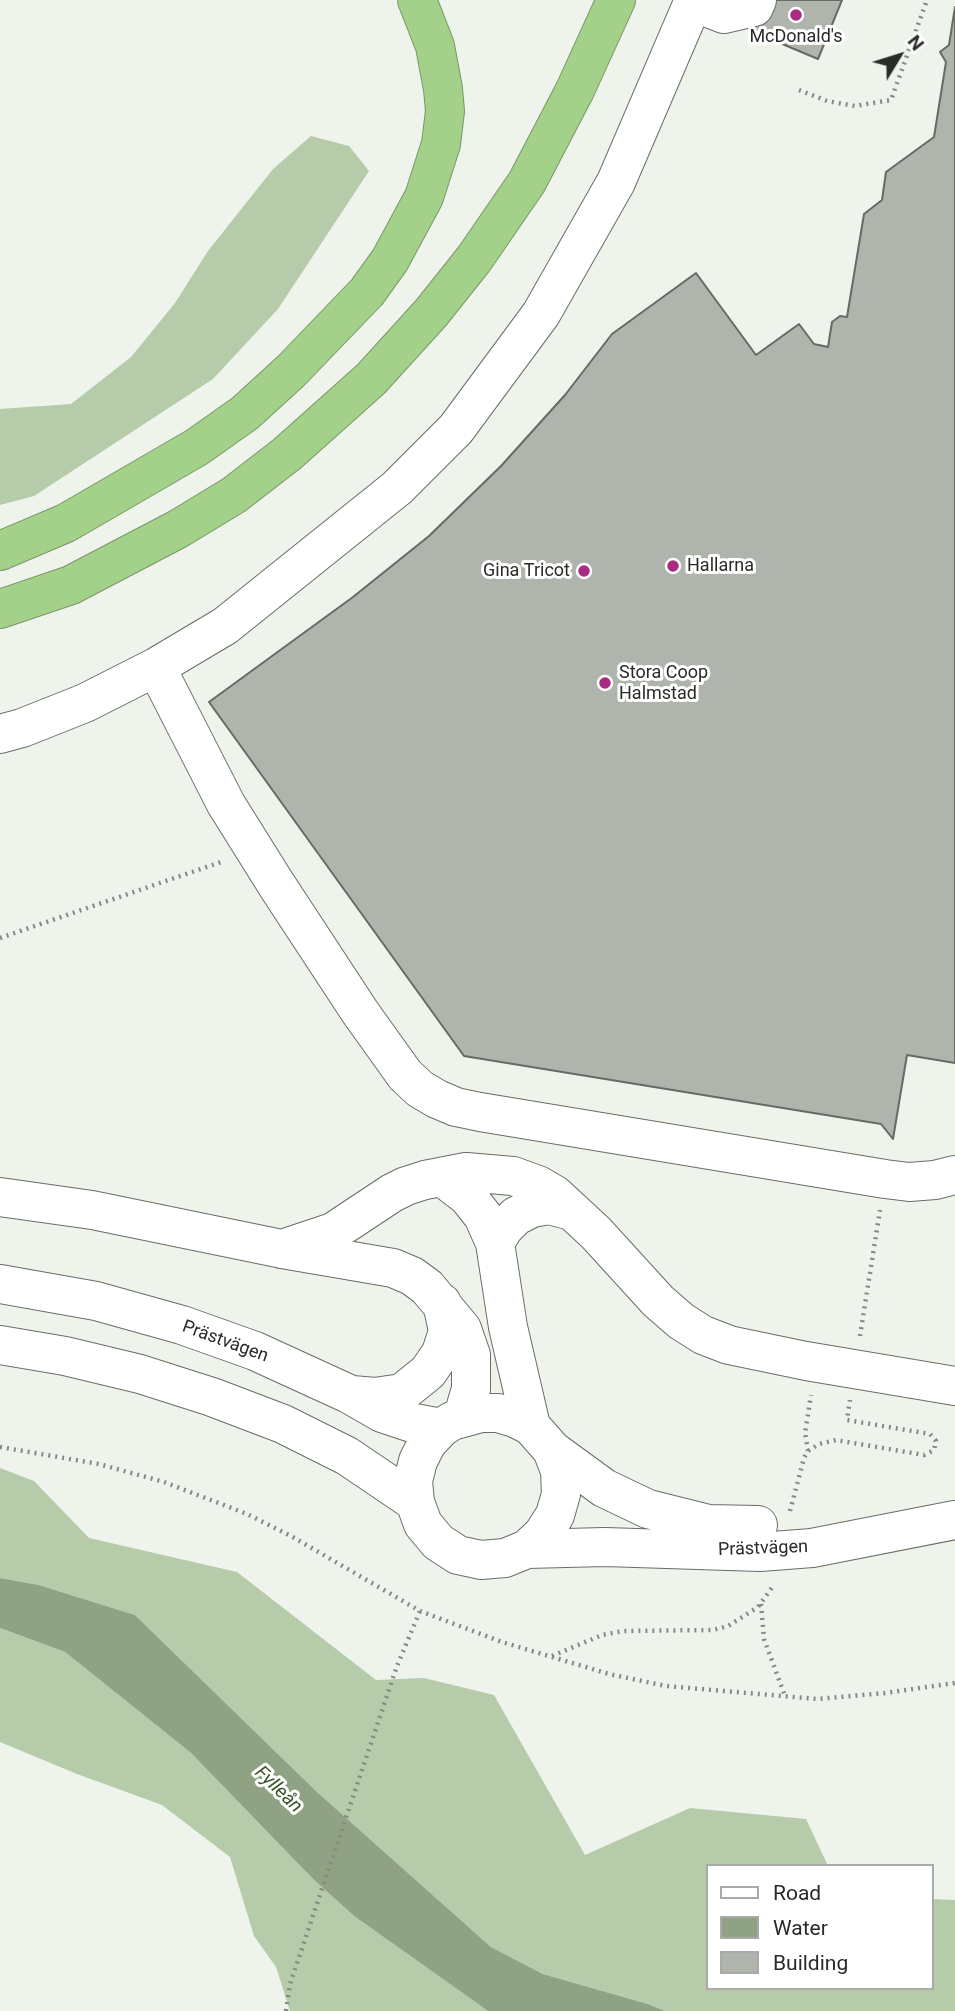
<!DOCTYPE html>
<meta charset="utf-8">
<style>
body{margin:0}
#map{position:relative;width:955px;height:2011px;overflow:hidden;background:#eef4eb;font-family:Roboto,sans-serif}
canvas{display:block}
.legend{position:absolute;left:706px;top:1864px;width:228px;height:126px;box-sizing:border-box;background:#fff;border:2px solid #a9aaa9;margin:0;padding:9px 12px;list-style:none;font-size:21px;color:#292b28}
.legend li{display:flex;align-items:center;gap:14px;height:35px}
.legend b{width:35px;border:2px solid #a9aaa9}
.north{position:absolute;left:864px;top:21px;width:70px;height:70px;-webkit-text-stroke:5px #fff;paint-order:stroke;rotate:52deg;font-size:19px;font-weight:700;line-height:28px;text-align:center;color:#292b28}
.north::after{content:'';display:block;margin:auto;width:24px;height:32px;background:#292b28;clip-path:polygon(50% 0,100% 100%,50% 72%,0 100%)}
</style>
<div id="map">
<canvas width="955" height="2011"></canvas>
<ul class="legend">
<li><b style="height:9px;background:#fff"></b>Road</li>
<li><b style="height:19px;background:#8fa384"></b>Water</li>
<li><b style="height:19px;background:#afb4ac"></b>Building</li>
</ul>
<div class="north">N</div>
</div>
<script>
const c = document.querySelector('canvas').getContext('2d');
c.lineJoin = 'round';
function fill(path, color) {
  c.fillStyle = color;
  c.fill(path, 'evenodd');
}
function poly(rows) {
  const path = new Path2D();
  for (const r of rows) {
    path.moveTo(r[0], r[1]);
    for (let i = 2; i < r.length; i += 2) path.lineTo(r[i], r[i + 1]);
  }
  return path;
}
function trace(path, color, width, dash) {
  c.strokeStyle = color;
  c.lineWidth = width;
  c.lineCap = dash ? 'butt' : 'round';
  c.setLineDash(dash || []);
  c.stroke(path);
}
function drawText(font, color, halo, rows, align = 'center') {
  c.font = font + ' Roboto,sans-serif';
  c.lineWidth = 6;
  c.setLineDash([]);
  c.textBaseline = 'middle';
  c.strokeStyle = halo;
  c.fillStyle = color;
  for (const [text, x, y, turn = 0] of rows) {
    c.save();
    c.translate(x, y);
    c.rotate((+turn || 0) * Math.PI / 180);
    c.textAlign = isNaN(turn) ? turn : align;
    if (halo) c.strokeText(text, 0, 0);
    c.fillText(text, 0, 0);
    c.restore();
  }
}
fill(poly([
 [311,136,349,146,369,171,278,309,213,379,34,496,0,505,0,409,71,404,131,357,175,303,208,251,273,169],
 [0,1468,34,1481,89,1538,237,1572,376,1680,424,1678,494,1695,585,1855,690,1808,806,1819,828,1866,708,1866,708,1988,932,1988,932,1899,955,1900,955,2011,665,2011,648,2004,543,1974,491,1947,317,1792,135,1615,39,1585,0,1578],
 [0,1628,65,1652,191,1753,313,1879,354,1916,488,2011,290,2011,276,1967,254,1936,230,1857,162,1805,77,1774,0,1742]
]), '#b6cbaa');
fill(poly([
 [0,1578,39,1585,135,1615,317,1792,491,1947,543,1974,648,2004,665,2011,488,2011,354,1916,313,1879,191,1753,65,1652,0,1628]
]), '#8fa384');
const building = poly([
 [761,0,842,0,818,59,749,30,761,0],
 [955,7,955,1063,907,1055,893,1139,881,1124,464,1056,209,702,353,597,429,536,501,466,565,395,612,334,696,273,756,355,799,324,814,344,828,347,832,322,840,316,847,317,864,214,882,200,886,172,934,137,946,62,940,52,949,45,955,7]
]);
fill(building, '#afb4ac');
trace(building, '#666b64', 2);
const minor = poly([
 [693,2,724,14,754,7,757,0],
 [156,667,226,804,276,884,360,1012,405,1075,420,1089,437,1099,456,1107,480,1112,885,1179,909,1182,935,1180,955,1175],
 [0,734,22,728,85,703,156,667,225,626,397,488,456,429,541,314,616,182,694,0],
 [442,1177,468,1197,483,1216,495,1243,508,1327,531,1426],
 [0,1197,92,1210,282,1249,393,1268,412,1276,427,1287,462,1329,471,1355,471,1389,463,1416],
 [495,1243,504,1228,516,1216,532,1208,549,1205,572,1211],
 [282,1249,333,1232,392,1193,406,1186,425,1180,466,1172,513,1176,538,1185,555,1195,596,1233,658,1301,681,1321,703,1335,729,1345,806,1361,955,1386],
 [0,1284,96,1301,182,1325,255,1351,349,1394,382,1413,409,1422,441,1428],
 [0,1345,65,1356,140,1374,212,1397,283,1424,347,1456,415,1502],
 [352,1395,375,1397,402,1393,428,1372,441,1353,448,1331,442,1303],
 [552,1450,604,1488,648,1509,708,1524,758,1525],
 [527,1549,543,1534,555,1515,561,1494,560,1471,552,1450,531,1426,515,1418,498,1413,481,1413,452,1421,441,1428,427,1443,418,1461,413,1481,415,1502,423,1524,438,1542,458,1555,481,1560,505,1558,527,1549,605,1547,760,1552,812,1548,955,1520]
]);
const highway = poly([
 [0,551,66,523,197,447,245,413,291,371,367,292,390,260,424,197,441,144,445,111,443,89,435,46,417,0],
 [0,609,71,585,178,529,234,495,287,454,371,379,431,313,474,259,527,182,575,90,616,0]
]);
trace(minor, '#696d66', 40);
trace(highway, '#799767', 40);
trace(poly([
 [799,90,827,101,855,106,891,100,927,0],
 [0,938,224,861],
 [860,1336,880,1210],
 [0,1447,99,1464,164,1482,247,1514,291,1536,420,1611,502,1642,609,1674,666,1686,817,1699,885,1693,955,1683],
 [808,1451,805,1433,811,1395],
 [790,1511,804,1458,808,1451,819,1444,836,1440,924,1455,934,1450,936,1441,930,1434,847,1420,850,1400],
 [761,1604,764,1639,785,1696],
 [552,1656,602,1635,623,1631,713,1630,728,1626,758,1607,773,1586],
 [286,2011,290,1984,397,1666,420,1611]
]), '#858983', 4.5, [2, 5]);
trace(minor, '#fff', 38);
trace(highway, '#a4d189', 38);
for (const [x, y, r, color] of [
 [796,15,7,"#a82c7f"],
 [673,566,7,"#a82c7f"],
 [584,571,7,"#a82c7f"],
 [605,683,7,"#a82c7f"]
]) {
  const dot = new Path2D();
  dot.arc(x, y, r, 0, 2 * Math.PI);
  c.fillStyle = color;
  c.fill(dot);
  trace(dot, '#fff', 2.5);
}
drawText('18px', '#292b28', '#fff', [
 ["McDonald's",796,37,"center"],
 ["Hallarna",687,566],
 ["Gina Tricot",570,571,"right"],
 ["Stora Coop",619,673],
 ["Halmstad",619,694]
], 'left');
drawText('18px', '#292b28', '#fff', [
 ["Prästvägen",225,1342,20],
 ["Prästvägen",763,1549,-2]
]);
drawText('italic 19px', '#375324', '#fff', [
 ["Fylleån",278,1790,44]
]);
</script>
